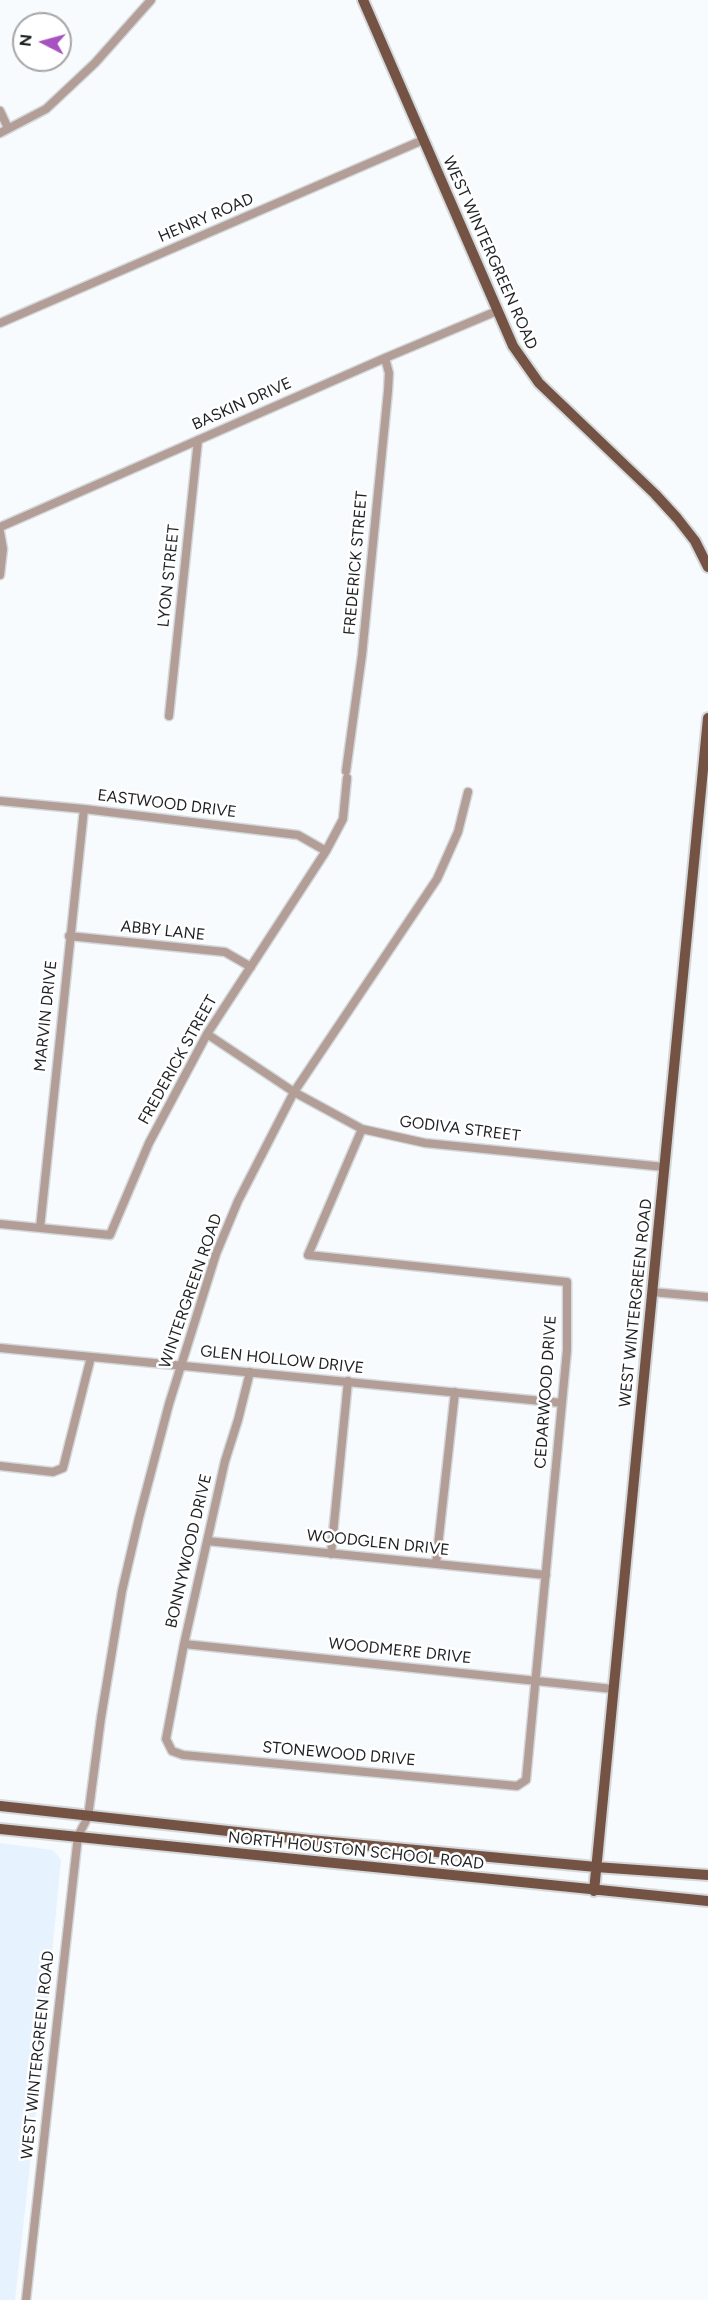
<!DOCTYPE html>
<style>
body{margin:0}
#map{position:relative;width:708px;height:2300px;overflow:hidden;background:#f7fbfe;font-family:Figtree,sans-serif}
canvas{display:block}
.north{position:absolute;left:12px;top:12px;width:60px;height:60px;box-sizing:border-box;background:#fff;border:2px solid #a5a6a7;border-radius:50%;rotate:276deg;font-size:16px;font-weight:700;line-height:24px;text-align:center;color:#1f2123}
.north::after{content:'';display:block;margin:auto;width:21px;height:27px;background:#a752c1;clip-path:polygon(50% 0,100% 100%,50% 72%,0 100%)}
</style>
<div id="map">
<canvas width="708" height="2300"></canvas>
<div class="north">N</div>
</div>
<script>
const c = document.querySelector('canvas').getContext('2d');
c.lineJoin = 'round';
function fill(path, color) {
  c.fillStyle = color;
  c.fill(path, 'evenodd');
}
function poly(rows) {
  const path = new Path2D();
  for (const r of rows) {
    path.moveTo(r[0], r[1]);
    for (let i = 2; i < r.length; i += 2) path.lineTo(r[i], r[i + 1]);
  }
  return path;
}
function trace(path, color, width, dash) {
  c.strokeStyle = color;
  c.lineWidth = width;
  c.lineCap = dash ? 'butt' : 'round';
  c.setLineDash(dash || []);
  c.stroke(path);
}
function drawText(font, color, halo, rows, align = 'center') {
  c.font = font + ' Figtree,sans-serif';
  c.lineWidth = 5;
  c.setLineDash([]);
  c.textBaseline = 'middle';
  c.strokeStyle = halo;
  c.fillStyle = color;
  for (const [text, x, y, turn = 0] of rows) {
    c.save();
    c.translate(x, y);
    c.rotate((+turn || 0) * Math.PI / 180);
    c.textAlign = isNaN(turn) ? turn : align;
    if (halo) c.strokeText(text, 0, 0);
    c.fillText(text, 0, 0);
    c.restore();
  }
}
fill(poly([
 [0,1843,53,1850,61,1860,42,2058,15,2300,0,2300]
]), '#e6f2fe');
const minor = poly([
 [0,111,8,128],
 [0,133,46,109,95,63,151,0],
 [0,323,423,140],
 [0,527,385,358,497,311],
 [0,532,3,549,0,575],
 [169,716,198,440],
 [346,771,362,655,388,391,389,373,385,358],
 [0,801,84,809,298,835,326,851],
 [69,936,225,952,251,967],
 [207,1034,294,1092,362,1129,425,1143,664,1167],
 [0,1224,110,1235,149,1143,207,1034,326,851,343,819,347,778],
 [40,1228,84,809],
 [652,1292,708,1297],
 [0,1348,562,1403],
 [250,1372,238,1420,225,1461,184,1644,166,1739,172,1751,183,1755,517,1786,526,1780,567,1350,567,1282,308,1255,362,1129],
 [0,1466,53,1472,63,1468,91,1357],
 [207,1541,546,1575],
 [331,1554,348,1381],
 [436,1564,455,1392],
 [184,1644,613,1689],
 [26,2300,78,1836,88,1817,101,1718,122,1591,139,1518,169,1404,216,1254,238,1201,294,1092,437,879,458,832,468,792]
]);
const major = poly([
 [363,0,513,346,539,383,655,494,677,518,695,541,708,567],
 [0,1806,310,1840,596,1867,708,1875],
 [0,1829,708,1901],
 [594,1891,708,718]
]);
trace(minor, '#d4d8db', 11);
trace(major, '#d4d8db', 14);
trace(minor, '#b29e96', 8);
trace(major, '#745345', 10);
drawText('16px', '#1f2123', '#fff', [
 ["HENRY ROAD",206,218,-23],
 ["WEST WINTERGREEN ROAD",490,253,66],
 ["BASKIN DRIVE",242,404,-24],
 ["FREDERICK STREET",356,563,-85],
 ["LYON STREET",169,576,-84],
 ["EASTWOOD DRIVE",167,804,7],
 ["ABBY LANE",163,931,6],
 ["MARVIN DRIVE",46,1016,-84],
 ["FREDERICK STREET",178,1060,-61],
 ["GODIVA STREET",460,1129,7],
 ["WINTERGREEN ROAD",191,1291,-71],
 ["WEST WINTERGREEN ROAD",636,1303,-84],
 ["GLEN HOLLOW DRIVE",282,1360,6],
 ["CEDARWOOD DRIVE",546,1392,-86],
 ["WOODGLEN DRIVE",378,1543,6],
 ["BONNYWOOD DRIVE",189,1551,-77],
 ["WOODMERE DRIVE",400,1651,6],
 ["STONEWOOD DRIVE",339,1754,5],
 ["NORTH HOUSTON SCHOOL ROAD",356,1851,6],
 ["WEST WINTERGREEN ROAD",38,2055,-84]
]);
</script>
